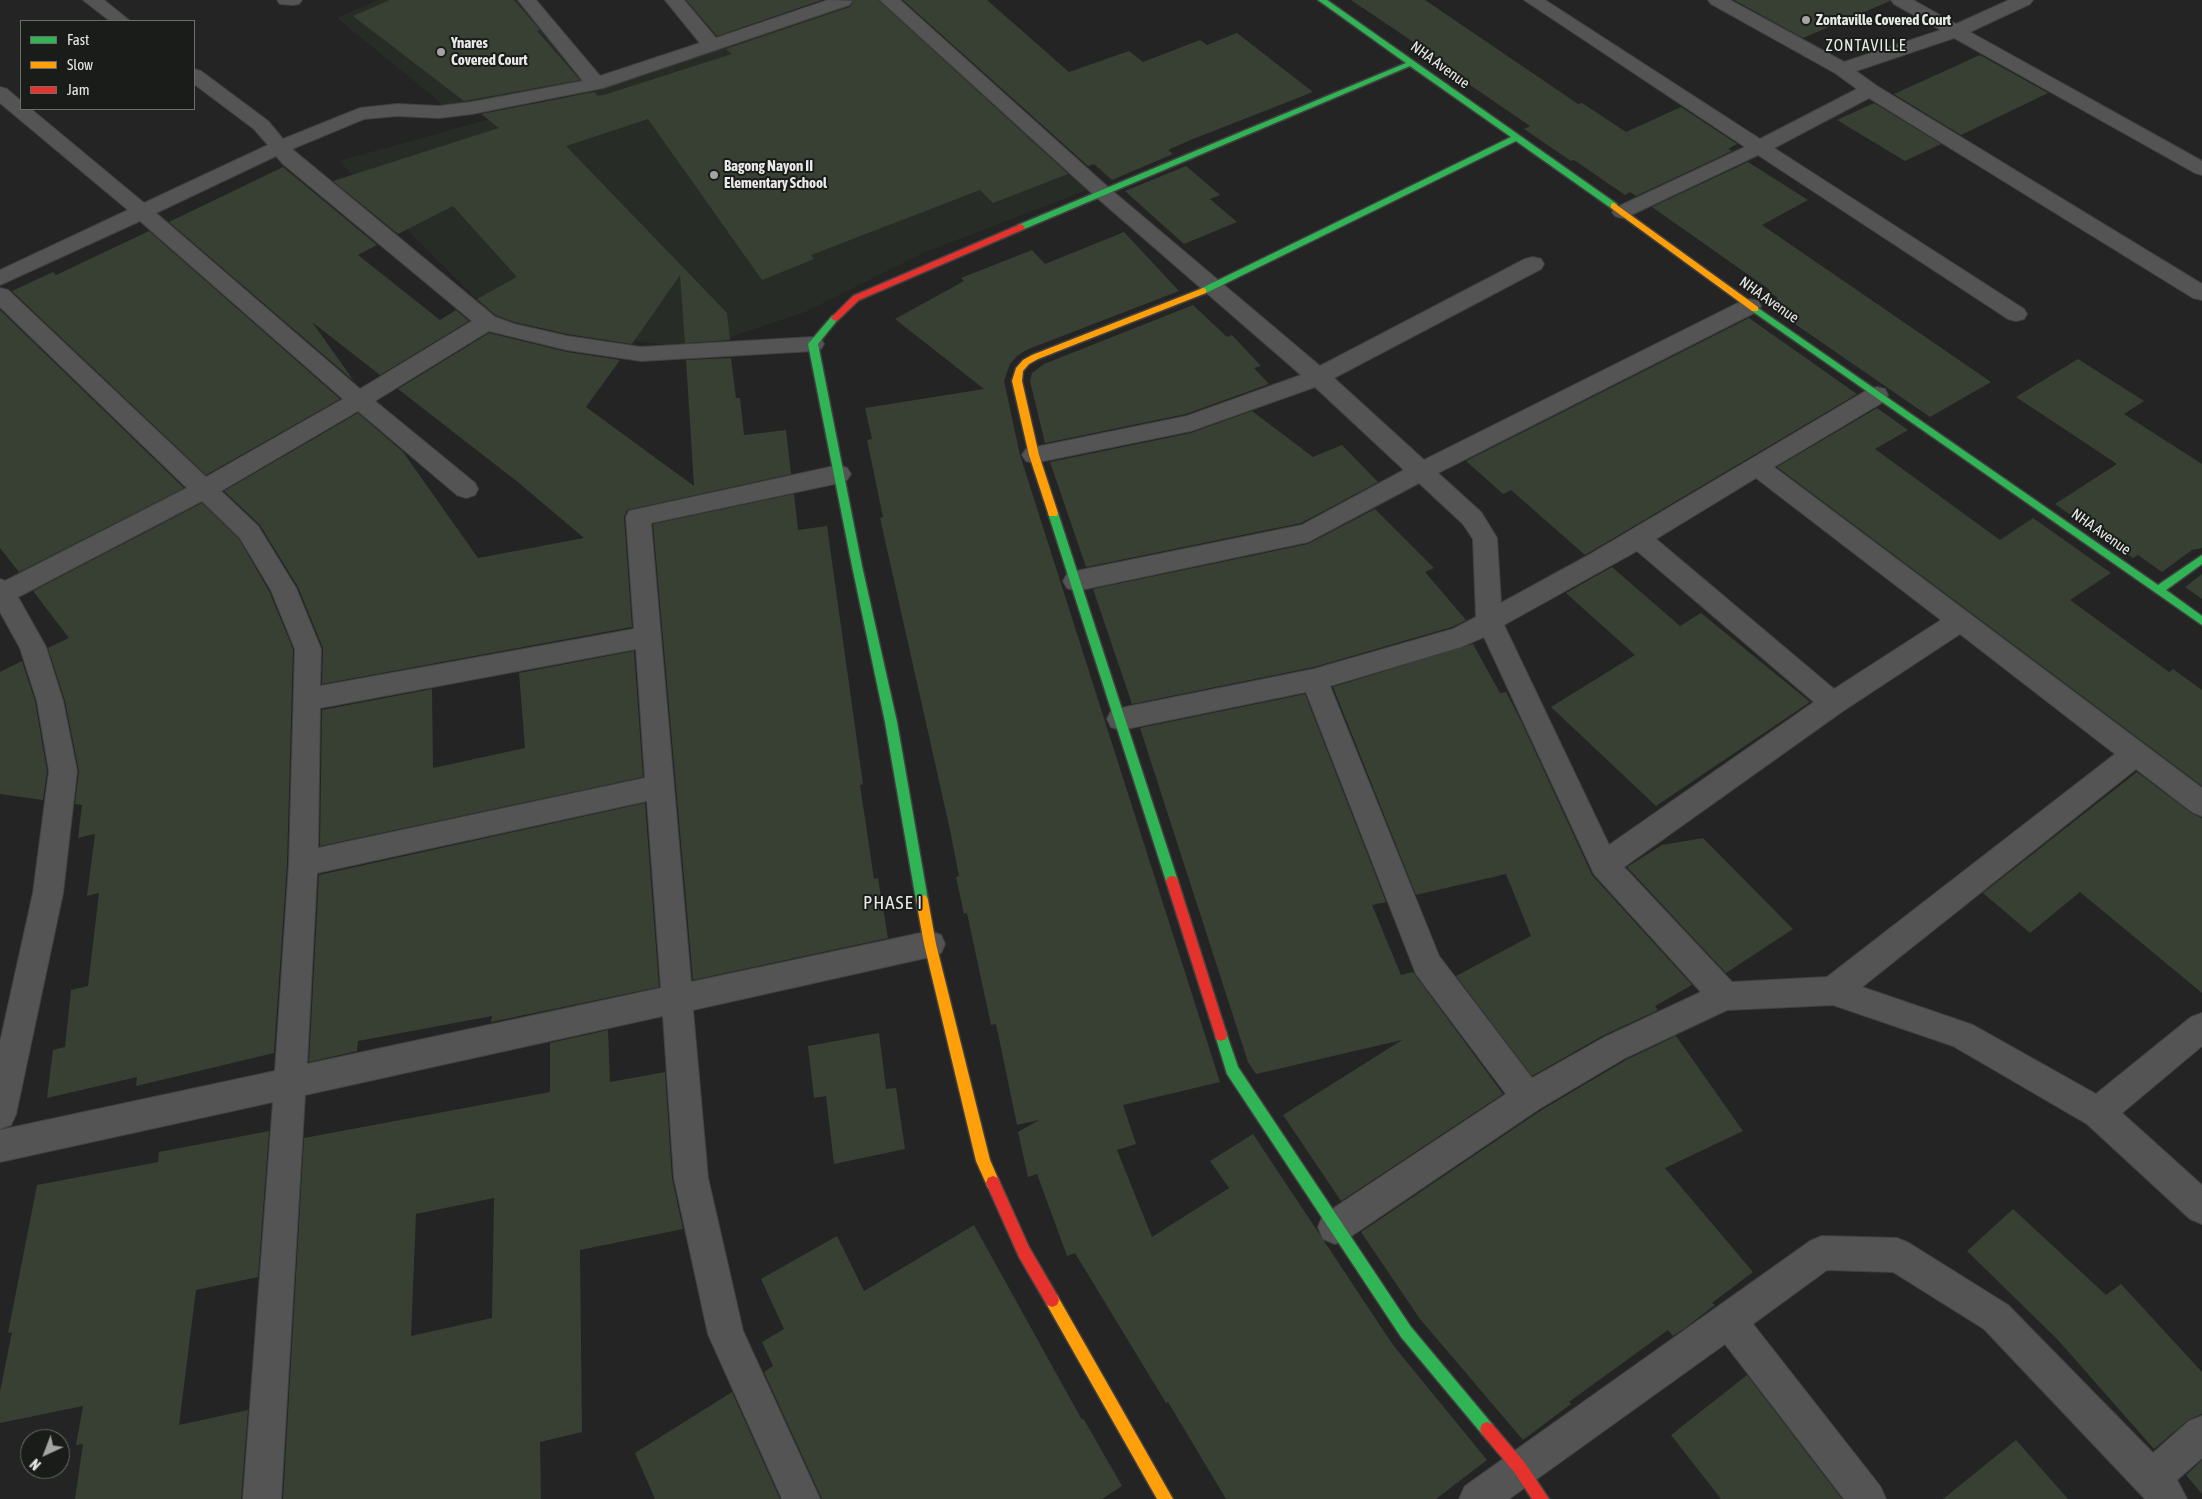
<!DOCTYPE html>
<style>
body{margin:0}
#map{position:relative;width:2202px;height:1499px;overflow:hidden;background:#232423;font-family:"Asap Condensed",sans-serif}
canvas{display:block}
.legend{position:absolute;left:20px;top:20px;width:175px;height:90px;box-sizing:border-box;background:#191c19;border:1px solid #6c6e6c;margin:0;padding:6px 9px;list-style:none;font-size:15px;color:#e8e9e8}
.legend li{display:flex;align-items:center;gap:10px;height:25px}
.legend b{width:25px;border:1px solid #6c6e6c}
.north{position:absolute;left:20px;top:1429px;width:50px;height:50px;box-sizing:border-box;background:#191c19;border:1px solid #6c6e6c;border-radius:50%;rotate:223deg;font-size:14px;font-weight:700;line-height:20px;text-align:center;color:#e8e9e8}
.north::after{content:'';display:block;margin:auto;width:18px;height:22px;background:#a3a4a3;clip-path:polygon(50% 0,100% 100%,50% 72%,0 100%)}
</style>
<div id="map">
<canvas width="2202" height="1499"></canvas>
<ul class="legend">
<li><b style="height:6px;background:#30b455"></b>Fast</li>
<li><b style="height:6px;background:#ff9f0a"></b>Slow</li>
<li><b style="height:6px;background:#e5322d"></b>Jam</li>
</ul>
<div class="north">N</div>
</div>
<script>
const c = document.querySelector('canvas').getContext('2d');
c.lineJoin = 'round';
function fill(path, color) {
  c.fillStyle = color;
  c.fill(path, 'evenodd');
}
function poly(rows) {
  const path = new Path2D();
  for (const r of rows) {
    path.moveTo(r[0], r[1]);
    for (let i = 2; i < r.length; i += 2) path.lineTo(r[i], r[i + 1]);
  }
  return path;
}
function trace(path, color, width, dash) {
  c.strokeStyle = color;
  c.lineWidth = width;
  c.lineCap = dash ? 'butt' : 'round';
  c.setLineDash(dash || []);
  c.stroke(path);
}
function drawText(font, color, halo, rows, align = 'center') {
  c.font = font + ' "Asap Condensed",sans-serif';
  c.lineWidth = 4;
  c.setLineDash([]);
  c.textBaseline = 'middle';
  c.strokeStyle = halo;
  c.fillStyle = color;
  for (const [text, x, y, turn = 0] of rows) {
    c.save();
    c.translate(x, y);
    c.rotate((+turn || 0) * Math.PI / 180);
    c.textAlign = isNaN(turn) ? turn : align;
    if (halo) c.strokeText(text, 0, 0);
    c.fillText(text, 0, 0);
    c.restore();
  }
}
fill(poly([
 [377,0,521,0,590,82,447,108,337,18],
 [856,0,880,0,1090,189,923,253,805,312,695,349,499,322,339,161,558,100]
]), '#272d26');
fill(poly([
 [390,0,514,0,540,30,537,31,580,80,464,101,353,16],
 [686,0,822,0,717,36],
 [853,0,878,0,1068,174,993,203,980,190,811,255,814,259,762,280,648,119,566,146,727,313,730,340,685,343,680,275,632,344,567,334,515,322,496,315,477,299,517,277,453,206,398,234,333,181,499,128,481,114,594,92,598,96,607,94,732,54,726,49,850,7],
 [903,0,987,0,1069,72,1129,51,1143,62,1200,40,1207,45,1237,33,1313,92,1193,139,1168,150,1173,154,1112,180,1094,164,1088,166],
 [1351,0,1425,0,1578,104,1582,103,1626,132,1681,107,1737,144,1728,149,1732,151,1636,196,1630,192,1625,195,1574,160,1571,161,1524,129,1530,126,1451,72,1455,70],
 [1734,0,1889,0,1890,1,1803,38],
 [1980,55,2048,93,1961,135,1894,94],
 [1874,103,1941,144,1905,161,1837,120],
 [1748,162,1808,200,1762,225,1991,382,1930,417,1766,304,1778,298,1768,291,1770,290,1652,207],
 [1186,166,1220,195,1210,199,1237,222,1184,244,1125,191],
 [283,167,377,245,358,255,440,320,456,310,469,321,380,375,312,322,354,381,169,222],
 [149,231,340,399,206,475,12,291,53,272,56,275],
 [1124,232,1179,291,1026,350,1017,356,1010,364,1004,381,1020,455,1220,1082,1123,1105,1136,1144,1117,1150,1152,1237,1229,1188,1210,1161,1253,1134,1393,1345,1487,1460,1436,1499,1226,1499,1168,1402,1166,1403,1075,1253,1067,1256,1037,1174,1028,1177,1018,1132,1039,1120,1017,1125,996,1024,991,1025,967,913,964,914,956,877,959,876,950,830,880,518,883,517,867,440,872,439,865,408,984,389,895,319,964,281,961,278,1032,250,1045,264],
 [1193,305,1227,337,1232,335,1261,366,1254,368,1269,384,1186,414,1045,443,1030,381,1032,373,1044,364],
 [0,310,184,488,19,572,0,548],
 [1749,318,1857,394,1585,555,1511,490,1503,494,1466,461],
 [489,333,567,352,620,360,586,407,694,486,686,360,731,358,736,398,740,398,744,435,786,430,791,474,627,510,624,517,632,627,322,684,323,648,298,587,260,525,224,491,358,413,403,452,478,558,584,538,519,483,398,389],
 [2078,359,2144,401,2124,414,2202,464,2202,548,2192,550,2162,572,2138,555,2133,558,2055,504,2117,464,2016,397],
 [1877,408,1908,430,1875,449,2000,540,2033,518,2111,573,2070,600,2169,672,2173,669,2202,690,2202,786,1777,467],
 [1252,411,1313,457,1342,445,1378,482,1301,523,1086,567,1050,462,1191,433],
 [794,494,798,530,827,526,863,784,860,785,874,879,878,878,888,938,693,980,653,524],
 [202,503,239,539,269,591,293,649,287,864,274,1053,136,1086,137,1077,47,1098,53,1050,65,1047,71,990,88,986,99,893,87,896,95,834,78,838,82,805,75,804,79,771,65,701,48,648,69,638,33,591],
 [1375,509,1434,568,1425,572,1466,620,1452,627,1314,667,1132,704,1093,589,1308,544],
 [1612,567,1680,626,1701,613,1810,702,1656,806,1551,707,1635,655,1566,593],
 [2202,574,2202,599,2185,587],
 [1473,644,1500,693,1506,692,1521,721,1592,875,1692,985,1655,1006,1658,1010,1602,1036,1532,1076,1456,976,1531,936,1506,874,1416,895,1333,687],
 [634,651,643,777,320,846,322,710,432,689,433,768,525,748,519,673],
 [22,661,35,701,47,771,43,800,0,794,0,672],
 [1305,694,1386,902,1372,905,1401,975,1413,972,1503,1094,1341,1201,1283,1115,1402,1040,1256,1074,1248,1062,1140,728],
 [2137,772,2191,813,2202,818,2202,993,2080,892,2030,933,1983,893],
 [645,803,659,987,491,1022,492,1016,358,1041,357,1051,309,1062,319,875],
 [1703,838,1793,929,1726,973,1627,867,1662,845],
 [608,1030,610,1082,665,1072,672,1178,683,1229,580,1250,582,1432,540,1442,541,1499,283,1499,304,1138,550,1092,550,1043],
 [494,1198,492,1318,411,1336,416,1214],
 [879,1033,886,1089,896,1088,905,1149,834,1164,826,1096,814,1098,808,1046],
 [1676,1036,1743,1131,1665,1168,1753,1272,1712,1303,1715,1305,1685,1328,1673,1336,1668,1330,1569,1402,1571,1404,1523,1440,1420,1319,1361,1232,1540,1111,1626,1060],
 [269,1131,258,1277,196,1290,179,1425,248,1410,241,1499,75,1499,83,1444,76,1445,83,1406,0,1423,0,1392,12,1332,8,1333,37,1185,158,1162,159,1152],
 [2013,1209,2106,1295,2121,1284,2202,1372,2202,1414,2188,1420,2154,1449,2058,1340,1967,1251],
 [974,1225,1082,1420,1083,1418,1122,1486,1102,1499,822,1499,764,1372,773,1366,762,1342,784,1329,761,1279,837,1236,864,1291],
 [1747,1375,1842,1499,1721,1499,1671,1435],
 [732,1392,780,1499,655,1499,635,1453],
 [2016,1440,2068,1499,1943,1499],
 [2202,1460,2202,1494,2186,1475]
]), '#384034');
const street = poly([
 [83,0,104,0,130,21,110,21,83,0],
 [277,0,302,0,299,4,293,5,280,4,277,0],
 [518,0,536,0,600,76,700,43,665,0,684,0,716,38,828,0,852,1,849,5,603,88,472,114,439,118,397,116,364,119,292,149,495,317,514,324,567,336,641,347,813,337,821,339,824,344,821,349,813,351,641,361,567,350,489,331,375,401,475,483,478,489,475,495,466,498,457,495,358,411,221,491,258,526,296,588,321,649,320,686,634,629,626,517,629,511,839,465,847,468,851,474,847,480,839,483,651,523,691,982,930,931,941,935,945,944,941,953,930,957,693,1010,708,1178,743,1331,820,1499,782,1499,708,1334,674,1178,663,1016,305,1095,281,1499,243,1499,273,1102,0,1162,0,1130,275,1071,289,864,295,649,271,590,240,538,202,501,18,597,46,647,63,701,77,771,63,893,16,1114,11,1125,0,1129,0,1042,33,893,49,771,37,701,20,648,0,612,0,579,5,581,187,488,0,307,0,288,8,290,206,477,343,399,140,221,0,285,0,270,128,210,0,103,0,87,7,89,21,101,21,109,31,109,144,203,268,145,254,129,194,84,194,69,201,71,268,121,283,139,360,108,397,104,439,106,472,102,583,81,518,0],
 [276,156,283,164,472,321,360,389,156,213,276,156],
 [636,649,645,778,318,848,320,708,636,649],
 [647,801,661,988,307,1064,317,873,647,801],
 [880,0,900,0,1109,188,1320,366,1525,259,1533,257,1541,259,1544,264,1541,269,1334,378,1424,460,1742,301,1750,299,1758,301,1761,306,1758,311,1438,473,1481,512,1497,538,1501,603,1587,556,1869,389,1877,387,1885,389,1888,395,1885,401,1774,467,2202,788,2202,816,2192,812,2136,769,1862,987,1973,1025,2096,1094,2191,1017,2202,1013,2202,1046,2122,1113,2202,1185,2202,1224,2190,1219,2087,1124,1953,1046,1833,1005,1727,1010,1625,1058,1539,1109,1347,1239,1335,1244,1323,1239,1318,1227,1323,1215,1506,1094,1416,974,1306,692,1121,730,1111,727,1107,719,1111,711,1121,708,1314,669,1453,629,1476,617,1473,539,1463,524,1419,483,1308,542,1076,591,1067,588,1063,581,1067,574,1076,571,1302,525,1404,470,1315,387,1191,431,1034,463,1026,461,1022,455,1026,449,1187,416,1301,375,1095,196,880,0],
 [1756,478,1941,620,1834,689,1656,539,1756,478],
 [1637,551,1814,702,1609,845,1504,625,1637,551],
 [1960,634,2115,754,1827,977,1732,982,1624,867,1843,711,1960,634],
 [1484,637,1594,874,1701,992,1603,1038,1532,1078,1439,956,1330,686,1461,647,1484,637],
 [1524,0,1545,0,1760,139,1857,89,1835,73,1711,4,1708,0,1730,0,1844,62,1941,30,1894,4,1891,0,1913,0,1956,24,2009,0,2033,0,2030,4,1970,32,2202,161,2202,175,2195,173,1954,38,1856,71,1877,86,2202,284,2202,300,2193,298,1869,98,1774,148,2024,309,2027,314,2024,319,2016,321,2008,319,1758,155,1629,216,1622,218,1615,216,1612,212,1615,208,1745,147,1524,0],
 [1822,1236,1897,1238,1909,1243,2008,1305,2153,1453,2189,1421,2202,1416,2202,1458,2177,1480,2187,1499,2145,1499,1984,1329,1893,1272,1827,1270,1753,1324,1880,1486,1886,1499,1844,1499,1725,1344,1509,1499,1459,1499,1465,1486,1810,1241,1822,1236]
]);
const fast = poly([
 [1318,0,1327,0,1617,204,1617,208,1611,208,1516,141,1206,293,1200,293,1200,289,1511,137,1410,66,1024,229,1018,229,1018,225,1406,63,1318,0],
 [1755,306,2158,585,2202,555,2202,564,2166,590,2202,616,2202,625,1752,311,1751,309,1755,306],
 [835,315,839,318,818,344,862,566,897,722,928,900,926,904,922,905,918,904,916,900,885,722,852,566,808,344,832,316,835,315],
 [1053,509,1058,513,1178,881,1176,885,1172,886,1168,885,1166,881,1048,513,1053,509],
 [1221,1029,1226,1031,1227,1035,1238,1067,1411,1327,1492,1424,1494,1429,1492,1434,1487,1436,1482,1434,1401,1337,1227,1074,1215,1035,1216,1031,1221,1029]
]);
const slow = poly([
 [1614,203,1758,307,1758,311,1752,311,1611,208,1611,204,1614,203],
 [1203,288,1206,289,1206,293,1038,359,1029,364,1023,371,1022,381,1039,455,1058,513,1057,516,1049,516,1029,455,1012,381,1016,368,1023,360,1032,355,1203,288],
 [922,895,926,896,928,900,936,944,990,1160,1000,1183,998,1188,993,1190,988,1188,976,1161,924,944,916,900,918,896,922,895],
 [1052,1293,1057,1295,1173,1499,1157,1499,1047,1305,1045,1300,1047,1295,1052,1293]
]);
const jam = poly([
 [1021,224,1025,227,1024,229,859,300,838,320,835,321,831,318,853,296,1021,224],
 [1172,876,1176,877,1178,881,1227,1035,1226,1039,1221,1041,1216,1039,1215,1035,1166,881,1168,877,1172,876],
 [993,1176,998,1178,1029,1247,1057,1295,1059,1300,1057,1305,1052,1307,1047,1305,1019,1257,986,1183,988,1178,993,1176],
 [1487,1422,1492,1424,1525,1463,1549,1499,1532,1499,1515,1473,1482,1434,1480,1429,1482,1424,1487,1422]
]);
trace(street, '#414141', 2);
trace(fast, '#414141', 3);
trace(slow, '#414141', 3);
trace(jam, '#414141', 3);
fill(street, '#535453');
fill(fast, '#30b455');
fill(slow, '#ff9f0a');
fill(jam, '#e5322d');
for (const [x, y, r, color] of [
 [1806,20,5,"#a3a4a3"],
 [441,52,5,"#a3a4a3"],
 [714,175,5,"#a3a4a3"]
]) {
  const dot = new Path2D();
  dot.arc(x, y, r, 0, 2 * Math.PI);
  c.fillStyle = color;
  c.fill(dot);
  trace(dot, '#191c19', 2);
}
drawText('bold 15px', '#e8e9e8', '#191c19', [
 ["Zontaville Covered Court",1816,20],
 ["Ynares",451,43],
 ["Covered Court",451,60],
 ["Bagong Nayon II",724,166],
 ["Elementary School",724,183]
], 'left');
drawText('15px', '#e8e9e8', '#191c19', [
 ["NHA Avenue",1440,65,36],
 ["NHA Avenue",1769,300,35],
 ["NHA Avenue",2101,532,35]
]);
c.letterSpacing = '1px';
drawText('16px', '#e8e9e8', '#191c19', [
 ["ZONTAVILLE",1866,46]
]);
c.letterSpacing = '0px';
c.letterSpacing = '1px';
drawText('19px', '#e8e9e8', '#191c19', [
 ["PHASE I",893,903]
]);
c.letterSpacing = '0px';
</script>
